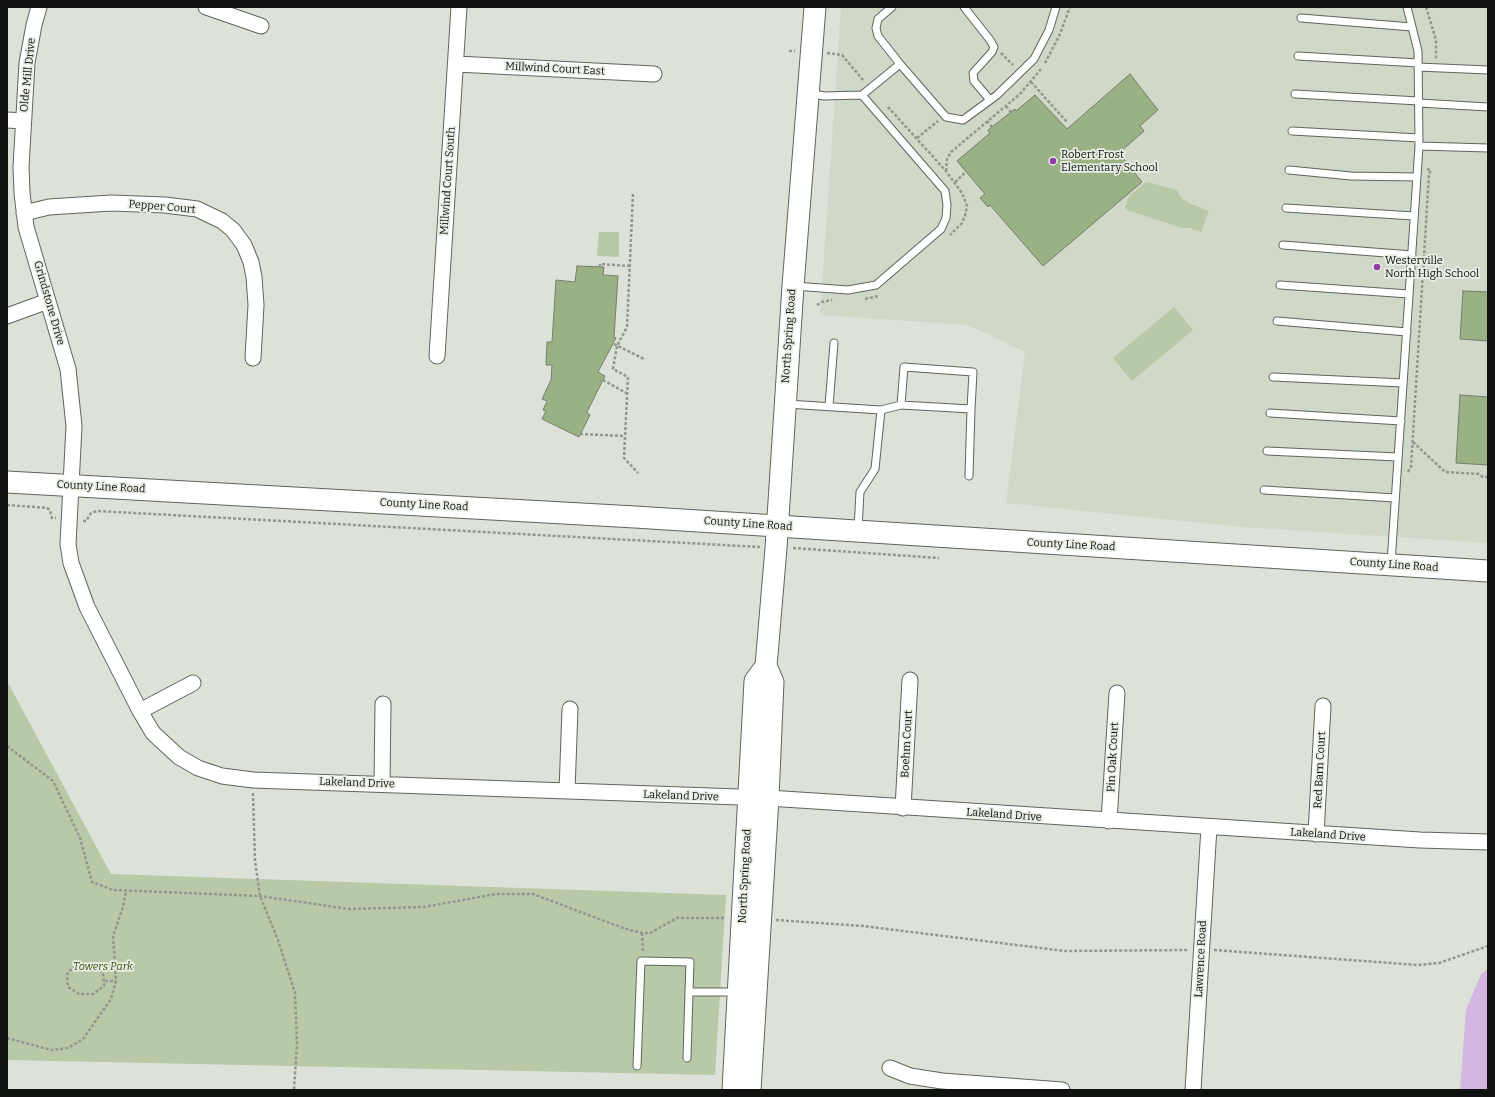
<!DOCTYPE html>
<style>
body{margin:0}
#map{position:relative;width:1495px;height:1097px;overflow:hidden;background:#dce2d8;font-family:Bitter,serif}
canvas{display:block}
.frame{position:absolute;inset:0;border:8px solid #10120f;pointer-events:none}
</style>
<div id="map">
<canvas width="1495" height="1097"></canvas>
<div class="frame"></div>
</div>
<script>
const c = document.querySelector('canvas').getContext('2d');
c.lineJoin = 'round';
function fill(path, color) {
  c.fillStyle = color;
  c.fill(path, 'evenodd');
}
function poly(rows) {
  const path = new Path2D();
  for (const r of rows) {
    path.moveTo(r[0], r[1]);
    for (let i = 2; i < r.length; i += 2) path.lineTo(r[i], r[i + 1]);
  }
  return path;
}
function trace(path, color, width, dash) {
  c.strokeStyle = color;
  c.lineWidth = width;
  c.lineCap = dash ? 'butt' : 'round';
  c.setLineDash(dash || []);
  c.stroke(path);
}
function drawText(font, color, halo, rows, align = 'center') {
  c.font = font + ' Bitter,serif';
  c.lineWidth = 3.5;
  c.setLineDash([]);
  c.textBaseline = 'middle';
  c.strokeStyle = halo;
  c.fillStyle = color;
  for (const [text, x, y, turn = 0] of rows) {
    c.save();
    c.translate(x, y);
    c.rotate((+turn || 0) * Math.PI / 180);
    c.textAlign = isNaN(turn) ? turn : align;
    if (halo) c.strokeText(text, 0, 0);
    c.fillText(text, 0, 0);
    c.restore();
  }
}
fill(poly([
 [841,7,1488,7,1488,543,1243,527,1006,503,1025,352,968,325,820,315]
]), '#d0d8c8');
fill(poly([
 [1146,182,1177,190,1182,199,1189,203,1209,211,1201,232,1189,228,1182,228,1127,210,1125,208,1129,196],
 [599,232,619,232,619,257,597,256],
 [1174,307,1193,330,1132,381,1113,358],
 [7,681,111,874,726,895,715,1075,7,1060]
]), '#b8c9a7');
fill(poly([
 [1488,969,1488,1090,1460,1090,1466,1010,1481,974]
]), '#d5b6e1');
const building = poly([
 [1130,74,1158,110,1140,126,1144,131,1119,153,1142,182,1043,266,990,205,988,207,980,198,985,194,957,161,990,133,988,130,1015,109,1016,111,1035,95,1067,129,1130,74],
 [577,266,604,267,603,275,618,276,614,337,616,338,598,372,605,376,587,412,590,415,579,437,542,419,546,411,543,410,547,401,542,399,551,380,552,365,546,365,547,342,552,342,556,280,575,282,577,266],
 [1463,291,1488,292,1488,341,1460,339,1463,291],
 [1460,395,1488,397,1488,465,1456,463,1460,395]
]);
fill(building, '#9ab183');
trace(building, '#787c73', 1);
const service = poly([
 [892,7,878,19,876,28,878,36,900,64],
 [964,7,990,40,994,47,992,52,973,73,974,81,990,100],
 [1301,18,1412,27],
 [1298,56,1418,63],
 [1418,67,1488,70],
 [1295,94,1419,101],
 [862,95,900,64,946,117,963,120,997,95,1034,59,1049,30,1056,7],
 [1419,103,1488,107],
 [1292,131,1419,138],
 [1419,146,1488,148],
 [1289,170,1351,176,1417,177],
 [1286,208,1414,216],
 [1283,245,1412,255],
 [1280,285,1409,294],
 [794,286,848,290,876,285,941,229,946,218,947,205,945,191,862,95,824,96,809,93],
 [1277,321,1407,332],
 [1273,377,1403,383],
 [787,404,881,410,875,469,860,492,858,529],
 [829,406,834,343],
 [881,410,901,405],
 [1270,413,1401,421],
 [1267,451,1398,457],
 [969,476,971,409,973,372,904,367,901,405,971,409],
 [1264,490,1395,498],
 [1391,563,1419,146,1418,51,1407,7],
 [687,1058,689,992,736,992],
 [637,1066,641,961,690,962,689,992]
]);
const minor = poly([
 [39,7,34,25,27,63,21,167,22,193,26,227,68,369,74,426,68,544,71,563,87,607,140,711,153,733,179,757,198,768,222,776,253,780,768,798,1420,840,1488,842],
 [206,7,261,26],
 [456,64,654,74],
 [7,120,23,121],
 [24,213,49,207,111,203,165,205,197,209,222,221,233,230,244,245,251,262,254,277,256,305,253,358],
 [7,316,48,301],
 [437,356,459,7],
 [140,711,193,683],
 [382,784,383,704],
 [567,791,570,709],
 [903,808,910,680],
 [1109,821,1117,693],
 [1316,834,1323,706],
 [890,1068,910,1076,942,1081,1062,1090],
 [1193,1090,1209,827]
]);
const secondary = poly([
 [7,482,635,517,1488,571],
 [733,1090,755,681,766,666],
 [750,1090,768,798,773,682,766,666,776,548,793,286,815,7]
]);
trace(service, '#60655c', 9);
trace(minor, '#60655c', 17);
trace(secondary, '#60655c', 23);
trace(poly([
 [1426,7,1436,40,1436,59],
 [789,51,795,51],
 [827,53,842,55,864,81],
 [1001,53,1013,65],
 [1045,63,1060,34,1070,7],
 [1031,82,1067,122],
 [1006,106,1011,112],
 [888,107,946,171,962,193,967,206,965,216,962,223,950,235],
 [987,121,992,127],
 [917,138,938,121],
 [946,171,947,159,951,152,1020,94,1041,69],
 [955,182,966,172],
 [633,194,627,327,617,346,613,369,628,377,624,458,638,473],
 [600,267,600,264,630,266],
 [865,299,878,296],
 [817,305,822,302,832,300],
 [614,344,644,359],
 [603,380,628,394],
 [580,434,625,436],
 [1413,442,1445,472,1479,474,1483,477,1488,477],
 [1408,472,1411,467,1429,174,1431,170,1426,169],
 [7,505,47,508,50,510,52,518,56,518],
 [83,521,86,521,91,513,97,511,760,547],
 [793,548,939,558],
 [7,746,53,781,80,838,92,882,113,890,260,896,349,909,424,907,496,894,533,894,623,928,642,933,650,933,677,918,725,918],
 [253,793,255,861,260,896,278,940,295,993,297,1043,294,1090],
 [776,920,863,926,1065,951,1187,950],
 [642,933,643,951],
 [1214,950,1418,965,1439,963,1488,946],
 [82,963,96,965,103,974,104,986,93,994,79,994,68,987,67,975,69,971,82,963],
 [105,981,116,981],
 [7,1038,51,1050,68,1048,83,1039,111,999,116,981,113,936,123,907,126,891]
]), '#92978f', 2.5, [3, 2]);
trace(service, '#fff', 7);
trace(minor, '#fff', 15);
trace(secondary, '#fff', 21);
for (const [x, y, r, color] of [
 [1053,161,4,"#8f3cab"],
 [1377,267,4,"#8f3cab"]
]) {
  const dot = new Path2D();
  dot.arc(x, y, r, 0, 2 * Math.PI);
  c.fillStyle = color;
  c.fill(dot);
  trace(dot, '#eaefe5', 1.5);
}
drawText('11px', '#10120f', '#eaefe5', [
 ["Millwind Court East",555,69,3],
 ["Olde Mill Drive",28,75,-84],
 ["Millwind Court South",448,181,-86],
 ["Pepper Court",162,207,5],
 ["Grindstone Drive",49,303,74],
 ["North Spring Road",789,336,-86],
 ["County Line Road",101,487,3],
 ["County Line Road",424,505,3],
 ["County Line Road",748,524,4],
 ["County Line Road",1071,545,3],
 ["County Line Road",1394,565,4],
 ["Boehm Court",907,744,-87],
 ["Pin Oak Court",1113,757,-87],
 ["Red Barn Court",1320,770,-87],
 ["Lakeland Drive",357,783,2],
 ["Lakeland Drive",681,796,2],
 ["Lakeland Drive",1004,815,4],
 ["Lakeland Drive",1328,835,4],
 ["North Spring Road",745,876,-87],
 ["Lawrence Road",1201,959,-87]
]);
drawText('11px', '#10120f', '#eaefe5', [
 ["Robert Frost",1061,155],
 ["Elementary School",1061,168],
 ["Westerville",1385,261],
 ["North High School",1385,274]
], 'left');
drawText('italic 11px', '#37520d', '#eaefe5', [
 ["Towers Park",103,967]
]);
</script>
